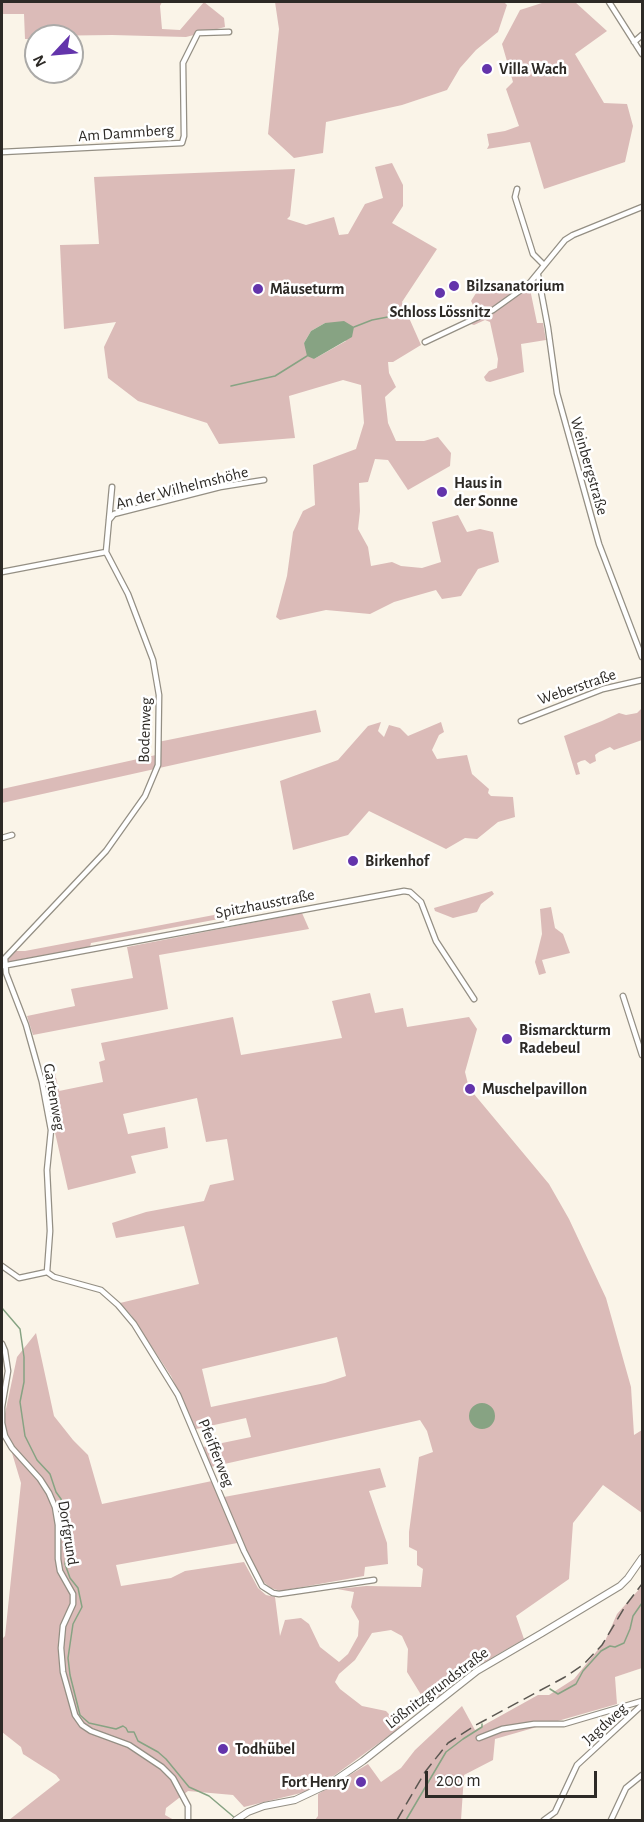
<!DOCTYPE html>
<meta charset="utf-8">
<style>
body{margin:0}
#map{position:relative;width:644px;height:1822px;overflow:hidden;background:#faf4e8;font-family:"Alegreya Sans",sans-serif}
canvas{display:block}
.frame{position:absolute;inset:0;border:3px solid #2d2a26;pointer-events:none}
.north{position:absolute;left:24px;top:24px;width:60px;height:60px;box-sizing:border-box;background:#fff;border:2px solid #abaaa8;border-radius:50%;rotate:244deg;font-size:16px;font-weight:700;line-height:24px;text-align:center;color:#2d2a26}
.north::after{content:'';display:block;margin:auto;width:21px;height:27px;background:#6334ab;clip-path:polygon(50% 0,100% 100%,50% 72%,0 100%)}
.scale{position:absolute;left:425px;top:1771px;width:172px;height:27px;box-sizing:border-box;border:3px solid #2d2a26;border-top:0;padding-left:8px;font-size:18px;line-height:21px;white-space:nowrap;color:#2d2a26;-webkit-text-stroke:4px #fff;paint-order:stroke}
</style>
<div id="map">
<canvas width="644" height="1822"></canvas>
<div class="frame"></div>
<div class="north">N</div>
<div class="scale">200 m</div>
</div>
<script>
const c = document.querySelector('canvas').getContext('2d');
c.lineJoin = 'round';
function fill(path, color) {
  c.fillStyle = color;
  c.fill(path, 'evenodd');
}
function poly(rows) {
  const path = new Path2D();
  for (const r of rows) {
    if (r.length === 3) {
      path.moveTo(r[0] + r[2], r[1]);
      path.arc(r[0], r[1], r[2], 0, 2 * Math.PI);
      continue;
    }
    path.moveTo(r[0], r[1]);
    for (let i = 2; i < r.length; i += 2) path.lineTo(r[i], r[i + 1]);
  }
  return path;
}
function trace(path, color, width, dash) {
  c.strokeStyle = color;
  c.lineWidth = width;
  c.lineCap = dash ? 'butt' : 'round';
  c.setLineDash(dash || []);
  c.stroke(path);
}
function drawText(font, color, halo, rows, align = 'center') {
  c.font = font + ' "Alegreya Sans",sans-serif';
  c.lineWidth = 5;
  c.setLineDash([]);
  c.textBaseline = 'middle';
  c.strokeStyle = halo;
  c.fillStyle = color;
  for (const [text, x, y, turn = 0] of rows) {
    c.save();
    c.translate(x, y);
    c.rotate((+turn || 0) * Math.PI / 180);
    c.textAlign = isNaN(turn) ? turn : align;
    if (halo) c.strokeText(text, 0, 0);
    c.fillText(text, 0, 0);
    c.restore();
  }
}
fill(poly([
 [2,2,162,2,160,6,162,29,180,30,204,2,224,18,225,27,186,37,112,35,36,36,36,39,25,39,24,14,2,14],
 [275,2,504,2,507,5,498,32,476,50,460,68,447,90,402,105,326,122,323,153,294,158,268,134,279,29],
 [545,2,575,2,607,31,575,54,604,103,627,104,633,126,625,162,544,189,530,142,487,149,489,145,487,134,505,131,519,126,506,89,513,82,502,44,520,10],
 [392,163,403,185,403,206,392,223,437,249,402,302,421,345,393,362,388,362,389,373,396,387,385,397,388,423,396,441,424,441,438,437,451,453,450,466,408,490,388,460,375,459,368,482,359,483,360,511,358,529,368,547,371,566,392,562,401,566,422,568,441,562,432,522,458,515,467,532,480,529,493,532,499,562,478,569,461,596,442,599,436,590,394,602,370,614,326,610,280,620,276,617,287,576,293,532,303,511,315,505,313,465,356,449,364,423,361,385,343,380,289,396,295,438,219,444,207,423,138,401,108,378,104,347,116,322,64,329,60,245,99,244,94,177,295,169,290,216,287,219,306,225,334,217,339,235,348,234,365,204,383,198,375,167],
 [325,323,346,341,314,359,304,343,311,331],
 [492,282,519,293,530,289,537,323,543,323,546,340,521,344,524,372,490,382,486,381,484,377,489,371,497,368,498,359,490,322,485,320,474,325,471,324,468,317,469,313,475,309,471,301,478,290],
 [642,708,642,740,614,750,610,747,599,752,595,755,596,761,590,764,585,760,581,761,577,763,580,774,576,775,564,736,602,721,619,713,626,715,637,713],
 [316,710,321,732,2,803,2,789,156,755,158,742],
 [381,722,378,731,384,737,389,725,400,728,408,736,441,722,444,732,439,735,432,750,437,759,467,755,472,774,489,789,488,793,491,796,513,797,515,817,498,822,477,839,465,838,446,849,369,811,348,835,293,850,280,781,338,760,368,726],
 [492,891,494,894,481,904,477,912,453,918,435,911,434,908],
 [303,898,304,903,91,943,90,947,10,963,7,961,15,951,25,951],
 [551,907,555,928,563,934,570,953,542,960,546,973,539,975,535,962,542,934,540,909],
 [302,913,309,929,159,955,168,1009,33,1035,27,1016,75,1006,71,989,133,978,127,947],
 [370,993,375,1013,403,1008,407,1027,469,1017,477,1029,465,1072,469,1088,549,1184,569,1219,606,1298,631,1387,634,1435,642,1430,642,1513,603,1485,573,1523,569,1579,516,1616,524,1639,462,1675,428,1706,407,1672,408,1649,402,1636,391,1630,372,1633,355,1660,339,1674,335,1682,340,1689,362,1706,386,1711,401,1727,335,1775,305,1792,244,1807,233,1795,188,1791,166,1808,165,1815,174,1820,9,1820,60,1780,56,1775,23,1754,21,1747,2,1732,2,1639,5,1636,21,1483,3,1423,17,1357,36,1333,54,1416,73,1440,88,1455,102,1504,212,1481,224,1497,380,1468,386,1487,369,1491,387,1543,388,1564,365,1567,364,1576,280,1591,271,1588,261,1580,243,1542,116,1565,121,1586,171,1578,185,1571,244,1562,258,1588,266,1595,275,1597,280,1636,285,1620,301,1618,309,1624,320,1647,339,1662,348,1654,358,1636,359,1621,351,1607,354,1592,337,1589,366,1586,421,1587,423,1569,417,1565,417,1551,409,1547,409,1532,419,1457,433,1452,427,1431,420,1420,211,1467,203,1447,251,1437,246,1418,196,1429,171,1376,131,1315,120,1303,199,1284,184,1226,116,1238,112,1223,146,1212,204,1201,210,1185,234,1180,227,1139,206,1142,197,1098,123,1114,128,1134,165,1127,168,1148,131,1156,136,1173,68,1190,42,1075,55,1073,59,1091,103,1082,99,1062,105,1060,101,1043,233,1017,241,1055,342,1038,332,1001],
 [337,1337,346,1376,325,1383,211,1407,202,1369],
 [642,1586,642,1668,615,1677,617,1704,495,1739,493,1760,464,1775,461,1820,315,1820,318,1816,318,1794,368,1764,381,1782,401,1768,415,1750,462,1706,475,1730,538,1695,549,1695,574,1679,605,1641,617,1614]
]), '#dbbbb8');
fill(poly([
 [344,321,354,327,352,337,314,359,307,356,304,343,311,331,325,323],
 [482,1416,13]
]), '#87a383');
trace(poly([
 [354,327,372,320,393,316],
 [231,386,275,376,307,356],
 [2,1308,20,1329,24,1357,24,1382,20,1402,25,1436,37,1460,50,1474,56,1492,61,1499,67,1524,67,1552,65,1564,70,1578,78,1588,82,1607,73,1624,68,1658,70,1675,80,1715,89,1723,116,1729,123,1726,126,1728,128,1732,134,1732,138,1741,158,1752,166,1759,189,1787,209,1796,235,1818],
 [550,1689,558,1694,576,1684,583,1671,601,1651,610,1646,615,1647,624,1643,630,1629,633,1616,642,1603],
 [406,1820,446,1752,463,1739,482,1727,482,1724]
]), '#87a383', 1.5);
const minor = poly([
 [609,2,642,54],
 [634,42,642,35],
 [2,152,182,143,184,136,183,63,198,33,229,32],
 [517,189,515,197,533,254,544,265],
 [538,275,548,328,557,393,599,544,642,657],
 [425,342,493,310,528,285,565,240,573,235,642,207],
 [109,520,114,514,220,487,264,480],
 [2,572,106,552],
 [521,721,603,689,642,680],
 [2,838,12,835],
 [2,966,404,891,410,892,421,902,436,941,474,999],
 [623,996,642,1055],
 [2,1266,19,1278,47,1272],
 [47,1272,50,1231,47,1170,51,1130,42,1082,26,1025,6,973,5,958,106,851,145,796,158,765,159,695,153,660,128,594,106,552,112,487],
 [47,1272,54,1277,101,1290,118,1305,134,1324,178,1395,244,1551,262,1586,273,1593,279,1594,374,1580],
 [2,1344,5,1351,8,1371,2,1407,2,1423,5,1436,12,1448,40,1479,49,1493,55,1507,58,1525,58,1559,60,1571,73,1594,73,1604,63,1626,61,1648,63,1672,75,1715,82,1725,91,1731,129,1745,162,1767,173,1778,188,1806,188,1820],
 [479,1738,502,1729,534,1724,564,1724,642,1701],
 [544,1820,555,1812,577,1765,642,1705],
 [611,1820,626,1788,642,1775]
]);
const tertiary = poly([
 [236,1820,248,1812,264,1806,295,1800,331,1783,363,1761,477,1671,542,1633,620,1586,628,1578,642,1558]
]);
trace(minor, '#948f84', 7);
trace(tertiary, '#948f84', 8);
trace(minor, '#fff', 4.5);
trace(tertiary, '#fff', 6);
trace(poly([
 [397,1820,425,1772,448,1743,476,1725,565,1677,584,1664,602,1645,626,1605,642,1584]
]), '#5b5751', 1.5, [12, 6]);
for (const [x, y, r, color] of [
 [487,69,6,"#6334ab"],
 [454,286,6,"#6334ab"],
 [258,289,6,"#6334ab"],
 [440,293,6,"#6334ab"],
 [442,492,6,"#6334ab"],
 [353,861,6,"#6334ab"],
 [507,1039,6,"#6334ab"],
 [470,1089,6,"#6334ab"],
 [223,1749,6,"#6334ab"],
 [361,1782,6,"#6334ab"]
]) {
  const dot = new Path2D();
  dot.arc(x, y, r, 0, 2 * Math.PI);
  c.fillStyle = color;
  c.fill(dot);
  trace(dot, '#fff', 2);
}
drawText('bold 16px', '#2d2a26', '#fff', [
 ["Villa Wach",499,69],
 ["Bilzsanatorium",466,286],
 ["Mäuseturm",270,289],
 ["Schloss Lössnitz",440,312,"center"],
 ["Haus in",454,483],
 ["der Sonne",454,501],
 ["Birkenhof",365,861],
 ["Bismarckturm",519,1030],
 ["Radebeul",519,1048],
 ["Muschelpavillon",482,1089],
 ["Todhübel",235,1749],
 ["Fort Henry",349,1782,"right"]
], 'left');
drawText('16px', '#2d2a26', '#fff', [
 ["Am Dammberg",126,133,-4],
 ["Weinbergstraße",589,466,74],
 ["An der Wilhelmshöhe",182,488,-14],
 ["Weberstraße",577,687,-19],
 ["Bodenweg",145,730,-88],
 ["Spitzhausstraße",265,904,-11],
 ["Gartenweg",54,1097,80],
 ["Pfeifferweg",216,1453,68],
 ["Dorfgrund",68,1533,81],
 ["Lößnitzgrundstraße",437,1688,-37],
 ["Jagdweg",605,1724,-42]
]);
</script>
